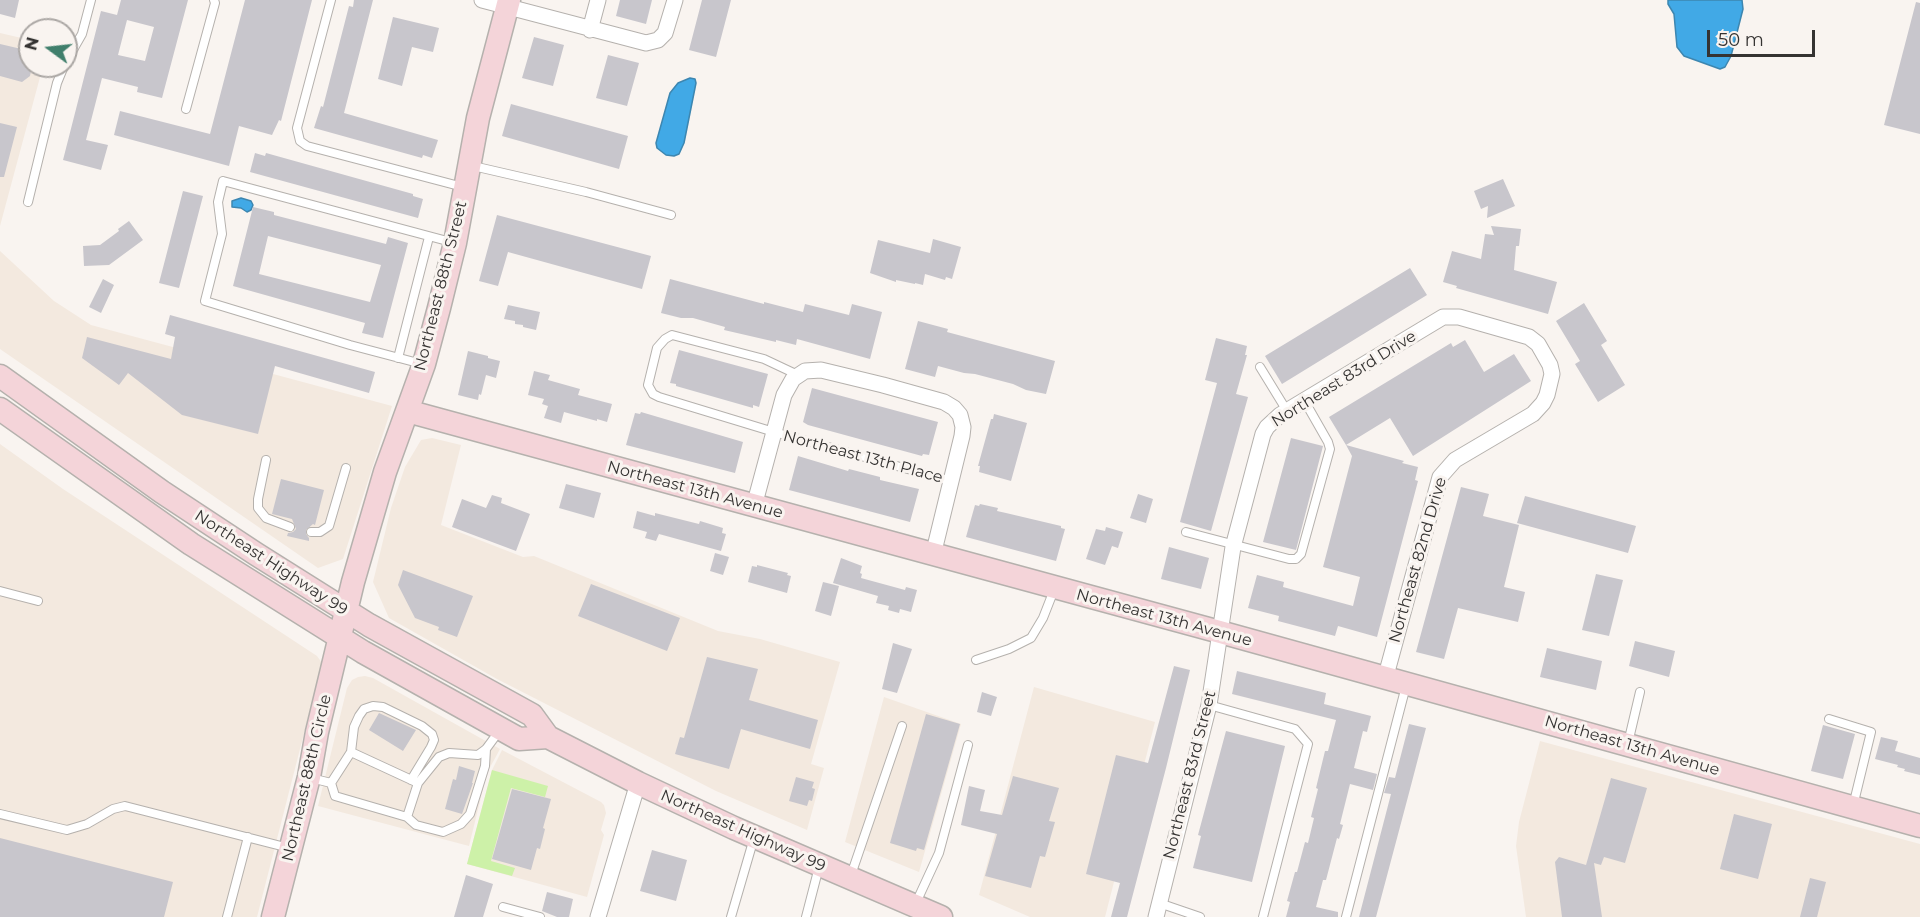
<!DOCTYPE html>
<style>
body{margin:0}
#map{position:relative;width:1920px;height:917px;overflow:hidden;background:#f9f4f0;font-family:Montserrat,sans-serif}
canvas{display:block}
.north{position:absolute;left:18px;top:18px;width:60px;height:60px;box-sizing:border-box;background:#f9f4f0;border:2px solid #aba7a4;border-radius:50%;rotate:285deg;font-size:16px;font-weight:700;line-height:24px;text-align:center;color:#353332}
.north::after{content:'';display:block;margin:auto;width:21px;height:27px;background:#407f6c;clip-path:polygon(50% 0,100% 100%,50% 72%,0 100%)}
.scale{position:absolute;left:1707px;top:30px;width:108px;height:27px;box-sizing:border-box;border:3px solid #353332;border-top:0;padding-left:8px;font-size:18px;line-height:21px;white-space:nowrap;color:#353332;-webkit-text-stroke:4px #f9f4f0;paint-order:stroke}
</style>
<div id="map">
<canvas width="1920" height="917"></canvas>
<div class="north">N</div>
<div class="scale">50 m</div>
</div>
<script>
const c = document.querySelector('canvas').getContext('2d');
c.lineJoin = 'round';
function fill(path, color) {
  c.fillStyle = color;
  c.fill(path, 'evenodd');
}
function poly(rows) {
  const path = new Path2D();
  for (const r of rows) {
    path.moveTo(r[0], r[1]);
    for (let i = 2; i < r.length; i += 2) path.lineTo(r[i], r[i + 1]);
  }
  return path;
}
function trace(path, color, width, dash) {
  c.strokeStyle = color;
  c.lineWidth = width;
  c.lineCap = dash ? 'butt' : 'round';
  c.setLineDash(dash || []);
  c.stroke(path);
}
function drawText(font, color, halo, rows, align = 'center') {
  c.font = font + ' Montserrat,sans-serif';
  c.lineWidth = 6;
  c.setLineDash([]);
  c.textBaseline = 'middle';
  c.strokeStyle = halo;
  c.fillStyle = color;
  for (const [text, x, y, turn = 0] of rows) {
    c.save();
    c.translate(x, y);
    c.rotate((+turn || 0) * Math.PI / 180);
    c.textAlign = isNaN(turn) ? turn : align;
    if (halo) c.strokeText(text, 0, 0);
    c.fillText(text, 0, 0);
    c.restore();
  }
}
fill(poly([
 [0,33,30,40,30,66,43,66,0,226],
 [0,251,54,301,91,325,392,406,343,559,318,568,0,349],
 [432,438,461,445,441,525,523,557,534,556,718,631,760,639,840,662,811,764,824,768,807,830,716,791,497,679,389,618,373,582,391,508,405,467,421,440],
 [0,444,63,489,317,656,322,663,257,917,0,917],
 [365,676,373,678,500,749,487,773,469,846,318,806,347,688,352,680,358,677],
 [1034,687,1155,722,1105,917,1030,917,979,895],
 [884,697,961,724,919,872,845,842],
 [1540,741,1920,844,1920,917,1526,917,1516,846,1519,822],
 [502,750,601,802,604,805,606,813,601,830,604,835,587,897,467,864,492,770]
]), '#f3e9df');
fill(poly([
 [492,770,548,786,545,797,511,788,491,861,515,868,512,876,467,864]
]), '#cdf1a8');
const water = poly([
 [1668,0,1742,0,1743,9,1731,56,1725,67,1720,69,1684,56,1677,47,1674,14,1668,4,1668,0],
 [690,78,695,79,696,83,684,143,679,154,674,156,666,155,657,148,656,143,670,93,678,83,690,78],
 [241,198,251,201,253,205,251,210,247,212,241,208,232,207,232,201,241,198]
]);
fill(water, '#41a9e6');
trace(water, '#3d86b0', 1.5);
fill(poly([
 [0,0,19,0,15,18,0,14],
 [121,0,188,0,162,98,137,92,138,87,102,78,86,140,108,145,101,170,63,160,101,11,117,15],
 [127,20,154,27,145,61,118,55],
 [245,0,312,0,281,121,279,120,272,135,239,126,229,166,114,135,120,111,210,134],
 [354,0,373,0,344,113,438,140,432,158,423,155,422,158,314,128,321,106,323,107,349,6,353,7],
 [620,0,652,0,646,24,616,16],
 [702,0,731,0,716,57,689,50],
 [1916,2,1920,3,1920,134,1884,125],
 [393,17,439,28,433,52,412,47,402,86,378,79],
 [534,37,564,45,553,86,522,78],
 [0,44,30,51,30,66,32,66,30,76,22,82,0,76],
 [608,55,639,63,627,106,596,98],
 [511,104,628,136,619,169,502,136],
 [0,123,17,127,4,177,0,177],
 [255,153,265,156,266,153,413,194,413,196,423,199,418,218,250,172],
 [1503,179,1515,206,1487,218,1488,206,1481,209,1474,191],
 [183,191,203,196,179,288,159,283],
 [253,207,274,212,274,215,386,244,388,237,408,243,383,338,362,333,365,323,233,286],
 [268,236,381,265,370,302,259,274],
 [497,215,651,256,642,289,508,252,498,286,479,281],
 [129,221,143,240,109,265,84,266,83,246,100,245,119,231,118,229],
 [1491,226,1521,229,1519,246,1516,246,1514,270,1557,282,1548,314,1456,288,1457,286,1443,282,1452,251,1481,259,1485,234,1494,235],
 [933,239,961,247,952,279,946,277,945,280,925,274,923,285,915,283,915,284,896,280,896,282,870,273,878,240,930,253],
 [1410,268,1427,295,1282,384,1265,356],
 [103,279,114,285,101,313,89,307],
 [670,279,764,304,764,302,803,312,805,304,849,315,852,304,882,312,870,359,797,339,796,345,776,340,776,342,724,330,725,327,693,318,681,318,661,313],
 [1584,303,1607,341,1601,345,1625,385,1598,402,1575,364,1580,361,1556,321],
 [508,305,540,312,536,330,523,327,523,325,515,324,515,321,504,319],
 [170,315,375,372,369,393,275,366,258,434,182,415,128,373,119,385,82,358,87,337,171,359,175,337,165,334],
 [918,321,948,329,947,332,1055,361,1046,394,1026,390,1013,384,975,374,964,373,938,366,935,377,905,369],
 [1216,338,1247,346,1245,355,1247,355,1236,394,1248,397,1211,531,1180,522,1217,383,1205,380],
 [1465,340,1484,372,1514,354,1531,381,1413,456,1390,418,1346,445,1329,417,1451,343,1453,347],
 [679,350,768,374,759,407,753,405,753,408,676,386,676,384,670,383],
 [468,351,488,356,488,358,500,361,496,378,486,375,481,395,479,394,478,400,458,395],
 [534,371,550,375,548,380,580,389,578,395,612,404,607,422,597,419,597,421,564,412,561,423,544,418,548,406,542,404,544,399,528,395],
 [812,388,938,422,929,455,923,454,922,456,808,425,803,422],
 [641,412,743,442,735,473,626,445,635,413,640,414],
 [994,414,1027,423,1011,481,979,472,980,466,978,466,991,419,993,419],
 [1291,438,1323,446,1296,550,1263,542],
 [1346,445,1404,461,1402,463,1418,467,1415,480,1418,481,1377,637,1338,626,1335,636,1278,621,1279,616,1248,608,1257,575,1284,582,1283,587,1353,606,1360,577,1323,567,1352,456],
 [798,456,848,471,849,469,880,477,880,480,919,489,910,522,789,490],
 [281,479,324,490,315,525,313,524,306,530,306,534,309,538,309,541,287,536,288,533,293,532,296,529,292,519,272,514],
 [566,484,601,493,594,518,559,508],
 [1461,487,1489,494,1483,516,1519,525,1504,587,1525,592,1518,622,1458,608,1444,659,1416,652],
 [1138,494,1153,499,1146,523,1130,518],
 [492,495,502,498,501,503,530,514,516,551,452,527,462,499,486,508],
 [1525,496,1636,526,1628,553,1517,523],
 [980,504,998,508,997,511,1006,513,1061,526,1061,528,1065,529,1056,561,966,537,975,505,979,506],
 [637,511,655,516,655,513,699,524,700,521,723,528,722,533,726,534,721,551,659,534,656,541,645,538,647,532,633,528],
 [1106,527,1123,532,1118,548,1112,546,1105,565,1086,559,1096,529,1105,531],
 [1169,547,1209,558,1201,589,1161,579],
 [715,553,729,557,723,575,710,571],
 [841,558,862,566,860,573,862,574,861,578,905,590,906,587,917,590,911,612,900,609,899,613,888,610,889,606,876,603,878,596,833,583],
 [757,565,788,573,787,575,791,576,787,593,748,582,752,566,757,567],
 [403,570,473,596,457,637,438,630,439,627,415,618,398,585],
 [1596,574,1623,580,1609,636,1582,630],
 [823,582,839,586,831,616,815,611],
 [591,584,680,618,667,651,578,616],
 [1635,641,1675,651,1669,677,1629,666],
 [893,643,912,649,897,693,882,689],
 [1547,648,1602,661,1596,690,1540,677],
 [707,657,758,669,749,700,818,720,810,749,741,729,729,769,675,754,680,737,684,738],
 [1174,666,1190,670,1166,768,1127,917,1111,917,1120,883,1086,874,1116,755,1148,763],
 [1237,671,1326,693,1324,704,1371,716,1367,732,1363,731,1354,768,1377,774,1373,790,1350,784,1340,824,1343,825,1339,839,1337,838,1326,880,1323,880,1316,907,1338,912,1338,917,1286,917,1290,902,1287,901,1295,872,1297,872,1305,842,1308,843,1314,818,1311,817,1318,789,1316,788,1325,751,1328,751,1336,720,1232,694],
 [982,692,997,697,991,716,977,712],
 [379,713,416,730,403,751,369,730],
 [926,714,960,724,924,850,917,848,916,851,890,843],
 [1409,724,1426,728,1409,793,1376,917,1359,917,1391,794,1384,793,1389,777,1395,778],
 [1823,725,1855,734,1843,779,1811,771],
 [1226,731,1285,746,1252,882,1193,868,1201,836,1198,835],
 [1881,737,1898,741,1895,751,1920,758,1920,775,1904,771,1905,769,1897,767,1898,765,1875,759],
 [459,766,475,771,472,783,473,783,462,814,445,809,453,779,456,780],
 [1013,776,1059,788,1049,821,1055,822,1045,857,1040,856,1031,888,985,876,997,834,961,825,969,786,985,790,980,811,1002,815],
 [796,777,814,782,812,788,815,789,812,801,809,800,807,806,789,801],
 [1611,778,1647,788,1625,863,1604,857,1601,865,1594,863,1602,917,1562,917,1555,862,1559,857,1586,865],
 [512,789,551,799,543,828,545,829,540,849,537,848,531,870,492,859],
 [1734,814,1772,824,1758,879,1720,869],
 [0,838,173,882,164,917,0,917],
 [652,850,687,860,676,901,640,891],
 [466,875,493,884,483,917,454,917],
 [1810,878,1826,882,1817,917,1800,917],
 [547,892,573,899,569,917,557,917,542,911]
]), '#c8c6cc');
const lane = poly([
 [331,0,297,128,300,141,307,146,463,187],
 [66,62,82,34,91,0],
 [186,109,215,3,214,0],
 [473,166,586,192,671,215],
 [28,202,57,83,64,66],
 [398,358,429,237],
 [422,364,350,345,205,301,222,234,218,202,223,181,451,242],
 [1260,367,1287,411],
 [798,375,764,359,672,335,665,339,657,348,648,385,653,394,659,397,774,432,951,481],
 [266,460,258,499,258,508,266,518,290,527],
 [311,532,320,532,329,526,346,468],
 [1186,532,1289,559,1296,559,1301,554,1330,449,1328,442,1304,400],
 [0,591,38,601],
 [976,660,1009,649,1031,638,1043,618,1054,590],
 [1209,705,1295,729,1308,744,1263,917],
 [1829,719,1871,732,1853,806],
 [1628,743,1640,692],
 [351,752,354,727,359,716,364,709,373,706,383,707,422,726,432,734,434,740,431,747,411,780],
 [311,778,331,783,335,796,407,817,418,783,351,752,331,783],
 [418,783,439,757,449,753,478,755,486,749,500,730],
 [0,814,67,830,87,824,113,809,125,806,289,848],
 [407,817,416,825,443,832,461,824,470,814,485,766,486,749],
 [851,875,902,726],
 [1159,903,1200,917],
 [915,905,939,853,968,745],
 [503,907,540,917],
 [227,917,248,837],
 [731,917,754,838],
 [806,917,819,867],
 [1346,917,1406,686]
]);
const street = poly([
 [482,0,646,43,658,40,665,33,675,0],
 [590,30,598,0],
 [754,506,784,395,793,379,805,371,821,370,883,385,944,402,954,408,960,415,963,427,962,436,933,555],
 [598,917,638,783],
 [1156,917,1209,705,1233,547,1263,434,1267,427,1280,415,1443,317,1459,317,1529,337,1538,344,1550,365,1552,374,1547,395,1543,403,1533,414,1455,460,1440,477,1385,679]
]);
const secondary = poly([
 [0,376,162,492,256,554,369,625,532,715,548,737,638,783,734,828,941,917],
 [0,409,191,544,363,652,519,739,548,737],
 [407,411,1220,632,1920,826],
 [273,917,309,777,317,732,353,582,385,472,424,364,439,308,455,243,478,118,509,0]
]);
trace(lane, '#b5b1ad', 10);
trace(street, '#b5b1ad', 17);
trace(secondary, '#b5b1ad', 25);
trace(lane, '#fff', 8);
trace(street, '#fff', 15);
trace(secondary, '#f4d4d9', 22);
drawText('16px', '#353332', '#f9f4f0', [
 ["Northeast 88th Street",441,286,-76],
 ["Northeast 83rd Drive",1344,379,-32],
 ["Northeast 13th Place",863,457,15],
 ["Northeast 13th Avenue",695,490,15],
 ["Northeast 82nd Drive",1418,560,-74],
 ["Northeast Highway 99",271,563,33],
 ["Northeast 13th Avenue",1164,618,15],
 ["Northeast 13th Avenue",1632,746,16],
 ["Northeast 83rd Street",1190,775,-76],
 ["Northeast 88th Circle",307,778,-77],
 ["Northeast Highway 99",743,831,24]
]);
</script>
